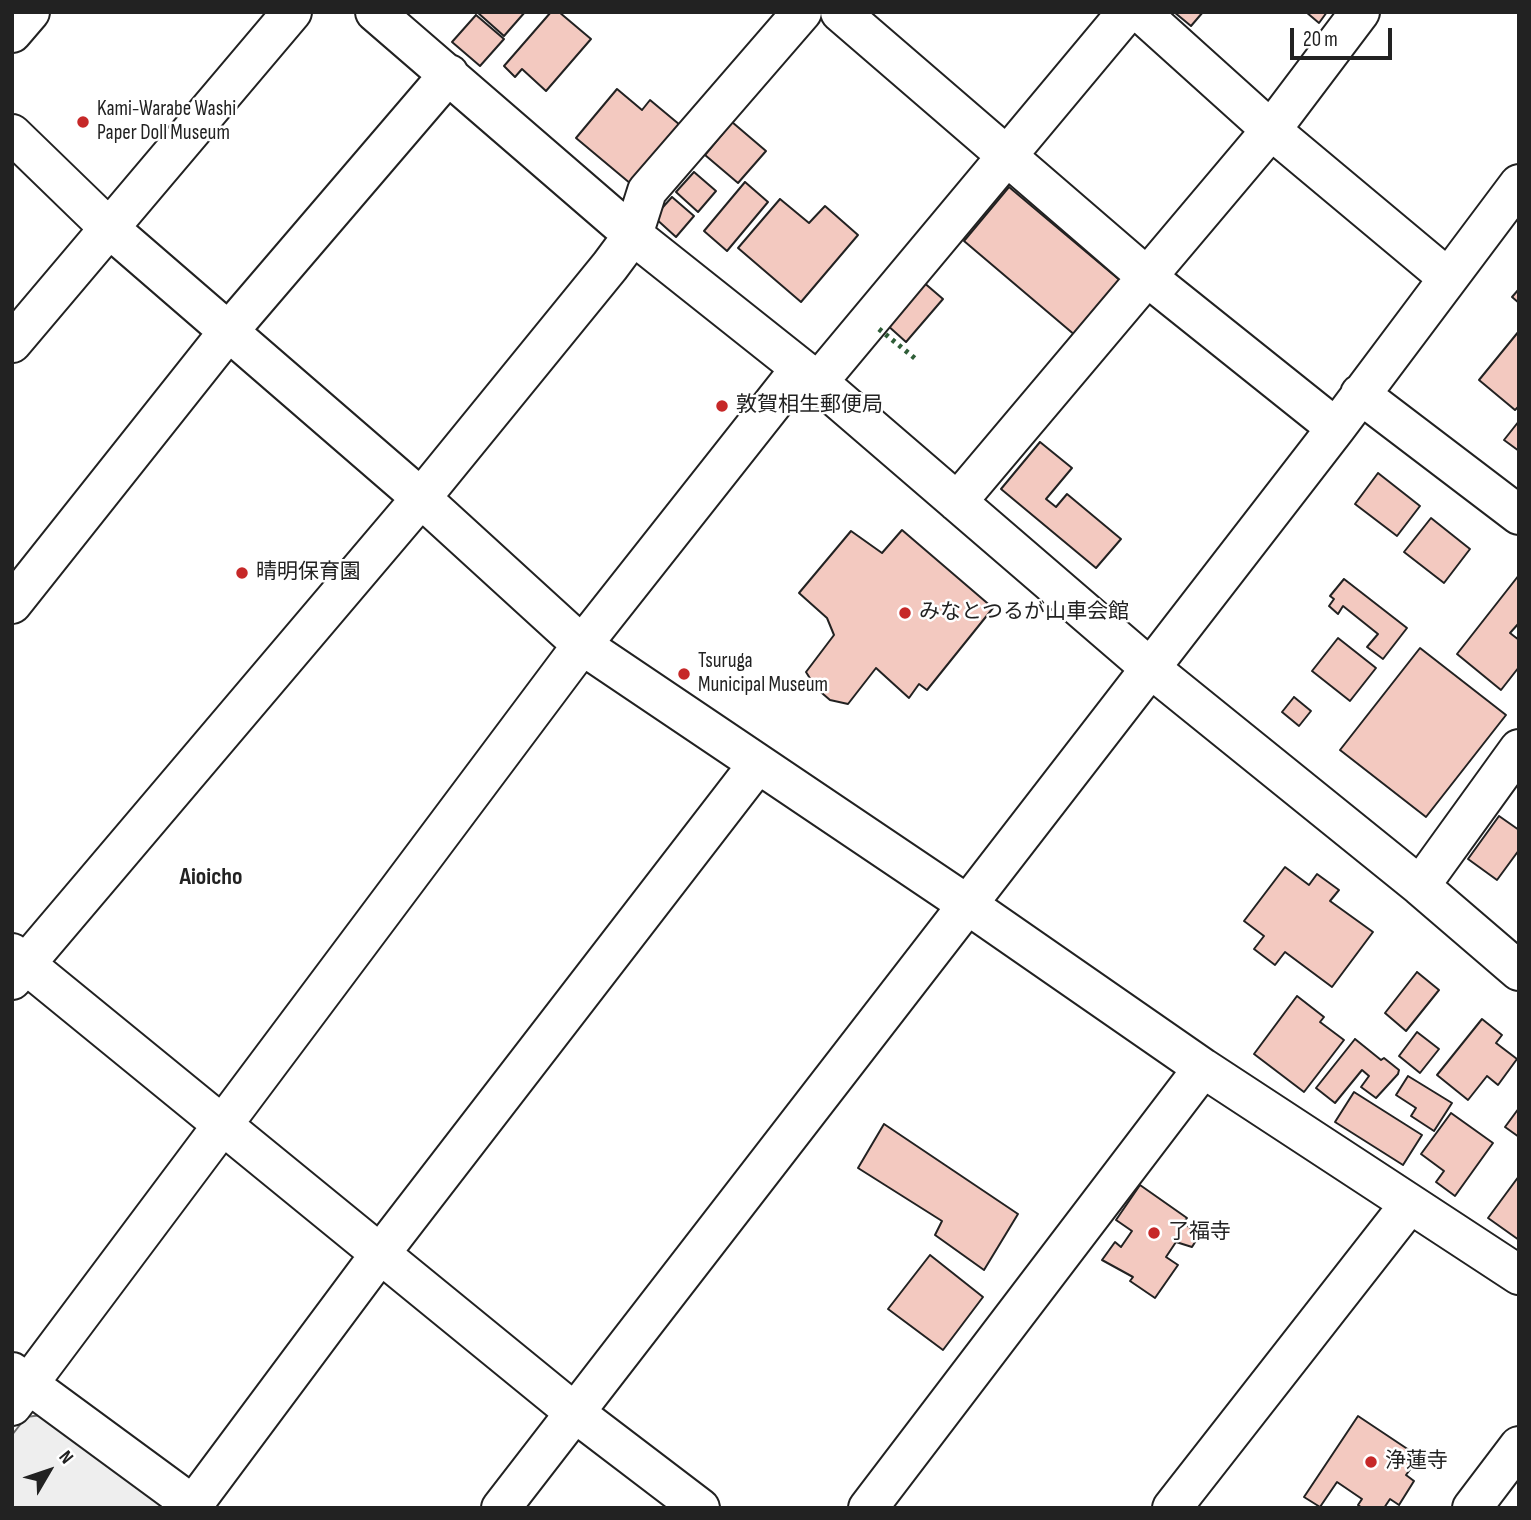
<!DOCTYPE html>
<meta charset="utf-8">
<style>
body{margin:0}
#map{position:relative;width:1531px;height:1520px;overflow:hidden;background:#fff;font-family:"Sofia Sans Condensed",sans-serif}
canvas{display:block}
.frame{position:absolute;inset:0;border:14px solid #222;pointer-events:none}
.north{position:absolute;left:14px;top:1436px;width:70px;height:70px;-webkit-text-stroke:5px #fff;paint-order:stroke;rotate:51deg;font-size:19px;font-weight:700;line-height:28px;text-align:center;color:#222}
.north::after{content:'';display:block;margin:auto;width:24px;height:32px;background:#222;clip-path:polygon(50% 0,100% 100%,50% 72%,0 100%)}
.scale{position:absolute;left:1290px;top:28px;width:102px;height:32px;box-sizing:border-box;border:4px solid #222;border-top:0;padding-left:9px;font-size:21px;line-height:24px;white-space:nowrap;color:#222;-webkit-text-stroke:5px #fff;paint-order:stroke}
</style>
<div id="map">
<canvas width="1531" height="1520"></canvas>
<div class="frame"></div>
<div class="north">N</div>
<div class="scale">20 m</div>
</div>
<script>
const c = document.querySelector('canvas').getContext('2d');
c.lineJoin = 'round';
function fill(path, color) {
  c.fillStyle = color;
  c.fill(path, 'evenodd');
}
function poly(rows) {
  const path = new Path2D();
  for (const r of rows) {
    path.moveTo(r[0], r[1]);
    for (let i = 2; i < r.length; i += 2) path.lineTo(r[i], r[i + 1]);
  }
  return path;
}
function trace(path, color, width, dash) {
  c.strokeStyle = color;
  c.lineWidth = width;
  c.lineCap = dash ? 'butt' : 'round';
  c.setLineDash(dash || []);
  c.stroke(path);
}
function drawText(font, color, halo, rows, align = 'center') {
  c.font = font + ' "Sofia Sans Condensed","Noto Sans JP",sans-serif';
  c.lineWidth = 5;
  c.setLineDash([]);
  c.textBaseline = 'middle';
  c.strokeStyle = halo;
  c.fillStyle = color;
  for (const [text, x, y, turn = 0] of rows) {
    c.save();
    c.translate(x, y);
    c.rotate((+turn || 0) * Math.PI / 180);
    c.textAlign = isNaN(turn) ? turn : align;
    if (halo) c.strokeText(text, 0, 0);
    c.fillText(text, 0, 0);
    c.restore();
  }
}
const green = poly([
 [42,1415,167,1508,12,1508,12,1435,26,1417,42,1415]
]);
fill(green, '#eee');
trace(green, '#6f6f6f', 2);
const building = poly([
 [477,12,525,12,504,36,477,12],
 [551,12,559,12,591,39,546,91,522,69,515,77,504,66,551,12],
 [1174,12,1203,12,1191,26,1174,12],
 [1306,12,1327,12,1319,23,1306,12],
 [476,15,504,39,480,66,452,42,476,15],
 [617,89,642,110,650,100,680,125,631,184,576,138,617,89],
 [732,122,766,151,738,183,705,155,732,122],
 [694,172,716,191,698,212,676,192,694,172],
 [745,182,768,202,727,251,704,231,745,182],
 [1009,187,1122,282,1076,336,964,241,1009,187],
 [672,197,694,216,676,237,654,217,672,197],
 [780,199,809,223,825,206,858,235,801,302,738,248,780,199],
 [922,281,943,299,906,342,886,324,922,281],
 [1519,289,1519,303,1512,297,1519,289],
 [1519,331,1519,406,1515,410,1479,380,1519,331],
 [1519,421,1519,451,1504,440,1519,421],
 [1040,442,1072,468,1046,499,1056,507,1067,494,1121,539,1096,568,1001,489,1040,442],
 [1378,473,1420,506,1397,536,1355,504,1378,473],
 [1431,518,1470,549,1444,583,1404,552,1431,518],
 [902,530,993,608,927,690,919,684,909,698,876,668,848,704,830,700,816,688,806,672,834,635,827,618,799,593,851,531,882,553,902,530],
 [1519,575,1519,623,1510,633,1519,640,1519,667,1501,690,1457,654,1519,575],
 [1344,579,1407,628,1383,659,1367,647,1378,634,1343,606,1338,614,1329,606,1334,599,1330,596,1344,579],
 [1338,638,1376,668,1350,701,1312,671,1338,638],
 [1420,648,1506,715,1426,817,1340,750,1420,648],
 [1294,697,1311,711,1299,726,1282,712,1294,697],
 [1499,816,1519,830,1519,850,1497,880,1468,859,1499,816],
 [1285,867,1309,885,1317,874,1339,890,1330,901,1373,932,1332,987,1285,952,1275,965,1254,949,1264,936,1244,921,1285,867],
 [1417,972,1439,990,1406,1031,1385,1013,1417,972],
 [1297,996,1324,1017,1320,1022,1344,1040,1304,1092,1254,1054,1297,996],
 [1482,1019,1502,1035,1496,1043,1517,1059,1498,1085,1487,1076,1468,1100,1437,1075,1482,1019],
 [1417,1032,1439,1049,1420,1073,1399,1056,1417,1032],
 [1355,1039,1381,1060,1384,1058,1399,1070,1398,1074,1376,1098,1361,1087,1369,1076,1362,1070,1335,1103,1316,1088,1355,1039],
 [1408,1076,1452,1103,1434,1131,1411,1116,1416,1108,1396,1095,1408,1076],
 [1354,1092,1422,1135,1403,1165,1335,1122,1354,1092],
 [1519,1108,1519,1137,1505,1127,1519,1108],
 [1451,1113,1493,1143,1455,1196,1436,1182,1444,1171,1421,1154,1451,1113],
 [884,1124,1018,1214,984,1270,935,1235,942,1221,858,1168,884,1124],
 [1519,1176,1519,1240,1488,1218,1519,1176],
 [1140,1185,1187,1218,1183,1223,1195,1231,1192,1235,1197,1239,1192,1247,1176,1242,1166,1257,1178,1265,1155,1298,1130,1281,1133,1277,1102,1260,1115,1242,1121,1247,1132,1231,1116,1220,1140,1185],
 [930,1255,983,1297,943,1350,888,1309,930,1255],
 [1358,1416,1409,1450,1404,1457,1414,1464,1406,1475,1414,1481,1399,1505,1390,1499,1384,1508,1362,1508,1358,1505,1362,1499,1337,1482,1320,1507,1304,1497,1358,1416]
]);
fill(building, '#f3c9c0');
trace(building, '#222', 2);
const minor = poly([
 [375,12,633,235,818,382,1149,667,1420,886,1519,971],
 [840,12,1146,276,1336,428],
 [1140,12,1271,130,1448,278],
 [12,33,30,12],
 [12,134,109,228,421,498,582,645,968,905,1203,1068,1519,1275],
 [12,343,292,12],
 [818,382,1127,12],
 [1360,394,1519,515],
 [957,502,1271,130,1360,12],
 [12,604,228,332,449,74],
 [1420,886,1519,749],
 [12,953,574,1412,700,1508],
 [12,980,421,498,610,266,633,235,647,191,802,12],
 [12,1372,193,1505,380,1254,757,765],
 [12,1406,582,645,800,369],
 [501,1508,1336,428,1519,184],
 [868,1508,1203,1068],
 [1172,1508,1409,1205],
 [1472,1508,1519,1446]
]);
trace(minor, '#222', 42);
trace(minor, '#fff', 38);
trace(poly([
 [879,329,917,360]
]), '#2f5e38', 5, [3.5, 5]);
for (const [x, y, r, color] of [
 [83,122,7,"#c62828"],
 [722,406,7,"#c62828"],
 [242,573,7,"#c62828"],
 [905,613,7,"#c62828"],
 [684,674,7,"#c62828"],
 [1154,1233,7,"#c62828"],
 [1371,1462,7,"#c62828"]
]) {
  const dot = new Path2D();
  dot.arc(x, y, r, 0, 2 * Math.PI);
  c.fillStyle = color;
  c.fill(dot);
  trace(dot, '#fff', 2.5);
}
drawText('21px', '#222', '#fff', [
 ["Kami-Warabe Washi",97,110],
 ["Paper Doll Museum",97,134],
 ["敦賀相生郵便局",736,406],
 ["晴明保育園",256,573],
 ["みなとつるが山車会館",919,613],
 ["Tsuruga",698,662],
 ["Municipal Museum",698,686],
 ["了福寺",1168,1233],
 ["浄蓮寺",1385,1462]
], 'left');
drawText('bold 24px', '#222', '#fff', [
 ["Aioicho",211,878]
]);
</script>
